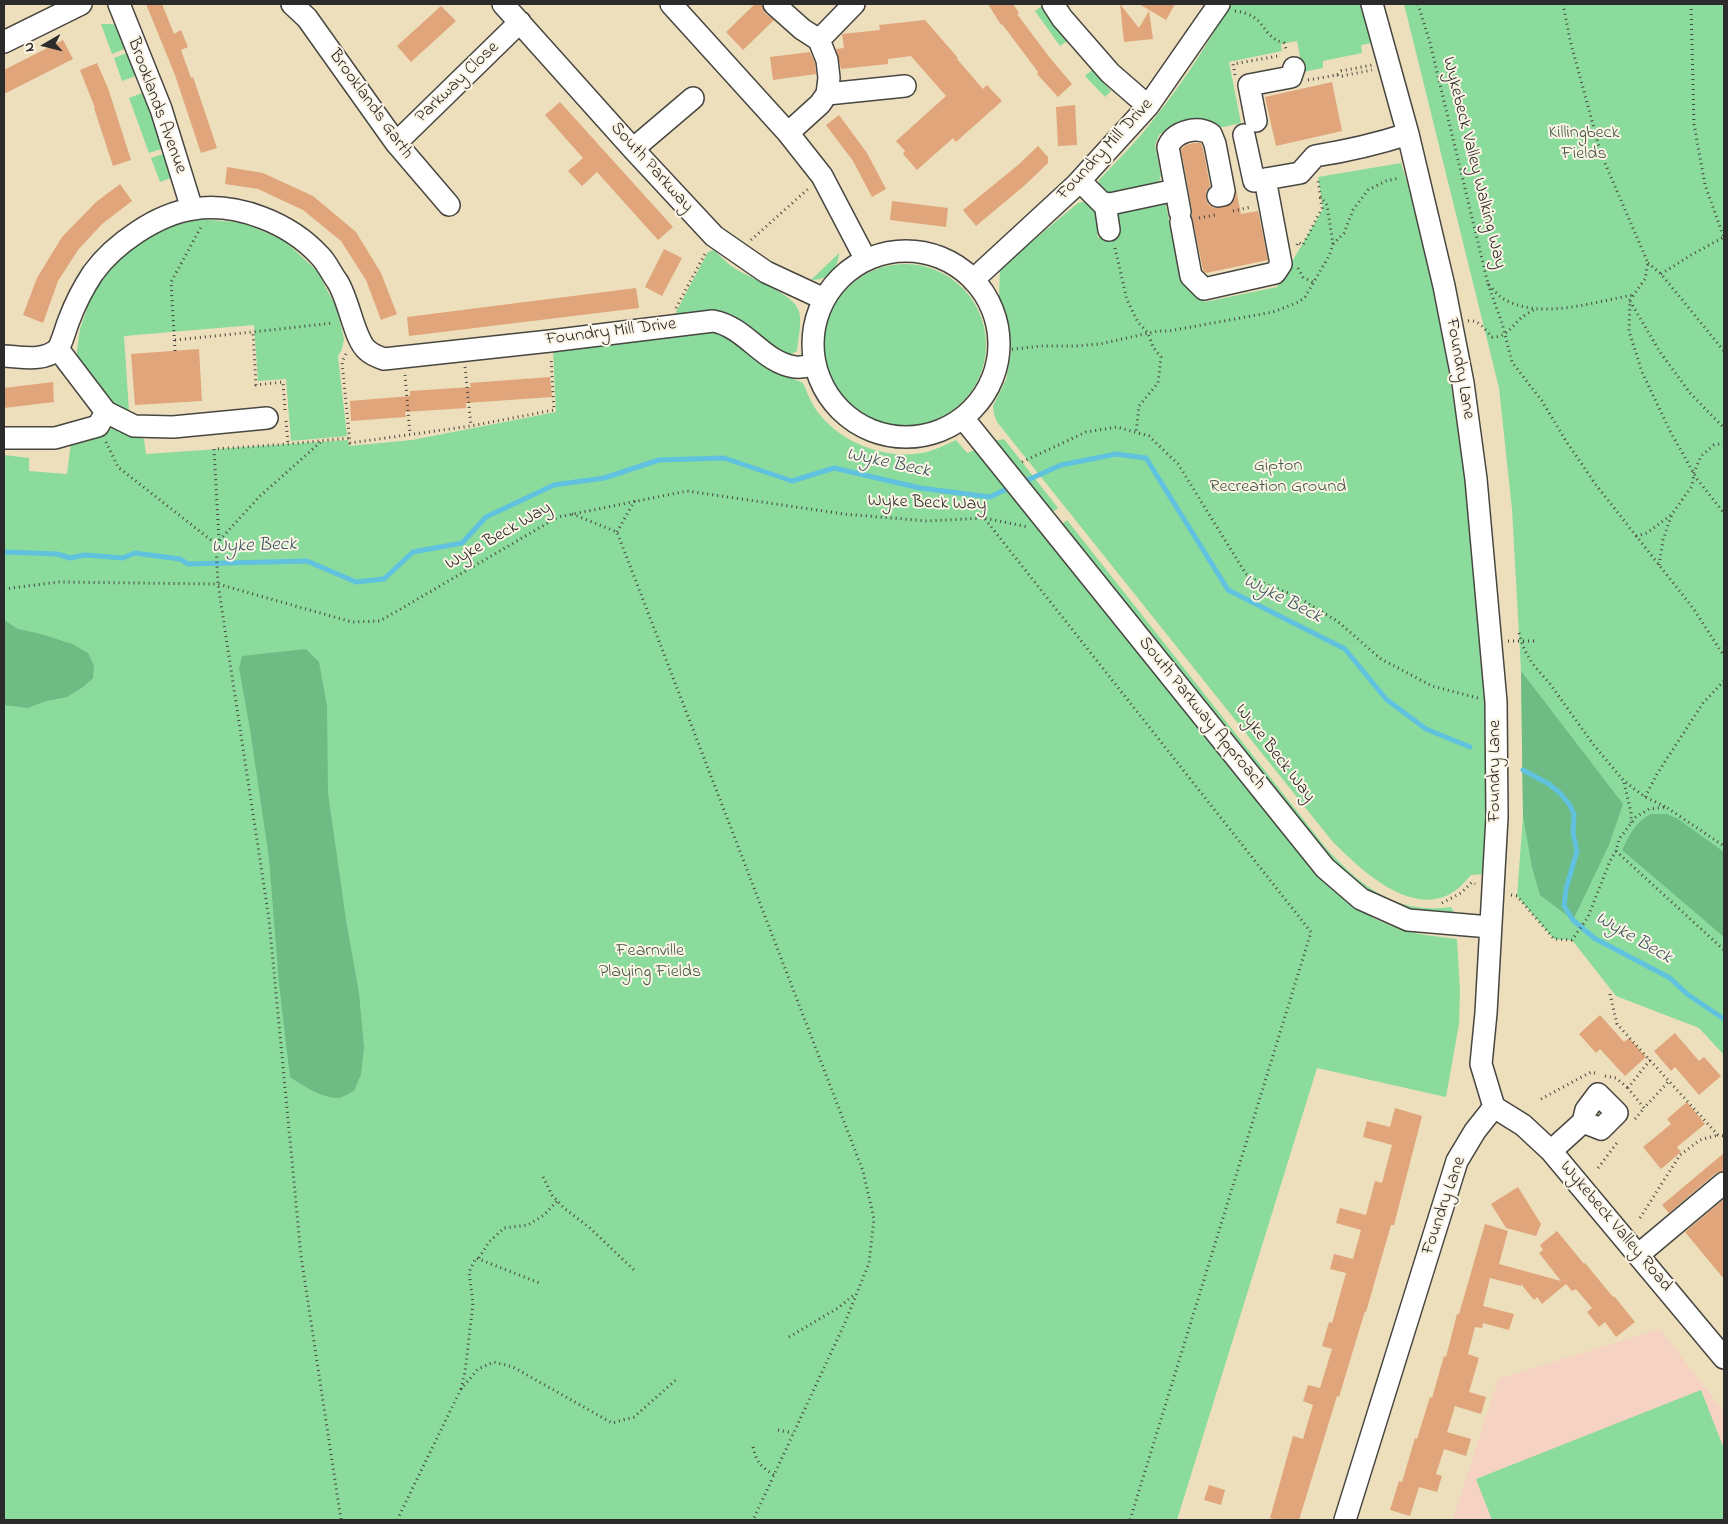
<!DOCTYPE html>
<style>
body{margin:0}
#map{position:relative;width:1728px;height:1524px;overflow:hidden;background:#eddfbc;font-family:"Indie Flower",sans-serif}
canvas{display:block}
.frame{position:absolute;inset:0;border:5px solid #2b2b2b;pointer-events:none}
.north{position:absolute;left:20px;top:20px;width:50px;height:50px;-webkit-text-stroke:4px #fcf5e5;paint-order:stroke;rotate:262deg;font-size:14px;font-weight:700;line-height:20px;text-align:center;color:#2b2b2b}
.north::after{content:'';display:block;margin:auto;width:18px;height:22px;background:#2b2b2b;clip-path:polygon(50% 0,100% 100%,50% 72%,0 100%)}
</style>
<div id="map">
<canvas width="1728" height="1524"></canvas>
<div class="frame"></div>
<div class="north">N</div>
</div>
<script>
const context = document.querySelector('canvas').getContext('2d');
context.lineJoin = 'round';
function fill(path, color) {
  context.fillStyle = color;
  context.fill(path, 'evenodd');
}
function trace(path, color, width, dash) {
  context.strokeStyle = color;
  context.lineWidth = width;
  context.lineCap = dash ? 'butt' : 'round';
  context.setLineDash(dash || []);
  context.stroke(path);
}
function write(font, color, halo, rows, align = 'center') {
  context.font = font + ' "Indie Flower",sans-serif';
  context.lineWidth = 4;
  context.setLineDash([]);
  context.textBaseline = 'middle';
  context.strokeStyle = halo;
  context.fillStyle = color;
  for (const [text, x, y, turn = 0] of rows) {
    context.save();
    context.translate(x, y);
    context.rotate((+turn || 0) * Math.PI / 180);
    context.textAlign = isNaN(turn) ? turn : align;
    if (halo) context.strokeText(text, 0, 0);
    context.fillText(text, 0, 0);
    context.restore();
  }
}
fill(new Path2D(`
 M1660,1329l64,83v108h-271l45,-141z`), '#f5d2c2');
fill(new Path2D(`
 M1230,4h131l10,39 -10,2 1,8 -39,8v7l-20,4 -6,-31 -16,3 1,7 -53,11 12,61 -27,6 -10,-7 -36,7 -9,6 -4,10 6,30 -3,10 -48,11 -11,-8v-8c14,-15 29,-30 42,-45 34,-41 64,-85 89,-131z
 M1404,4h320v1051l-25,-27 -83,-32 -44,-56 -18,-1 -37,-43 6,-80 -2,-145 -9,-162 -13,-121z
 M1042,6l25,35 -7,5 -25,-35z
 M101,24h11l5,2 10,22 -15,6z
 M129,52l9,23 -16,6 -8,-23z
 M1092,70l19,21 -6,6 -20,-21z
 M145,92l19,56 -15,5 -20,-55z
 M166,153l5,25 -11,4 -9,-24z
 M1401,163c19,60 32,122 43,184 25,131 38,266 42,399 1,43 0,86 -1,128l-14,1c-7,8 -14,16 -23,20 -41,20 -90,-28 -116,-54l-335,-419 -3,-8 -1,-8 13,-26 5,-28 -2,-28 -10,-27 1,-29 78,-65 10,-2 8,6 4,23 -3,2 1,6 18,-4 -3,-25 50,-7 3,3 15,78 24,19 72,-15 46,-78 -5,-32z
 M201,219l43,4 41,18 32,30 20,38 7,30 -2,10 -4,7 9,80 -56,5 -5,-62 -28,2 -4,-56 -130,11 5,76 -19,-8 -33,-45v-9l3,-21 14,-41 27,-35 37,-24z
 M714,250c5,5 11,11 17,16 15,11 61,27 67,43 5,9 0,31 -1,42l-7,4 -110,-38 -4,-5 32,-60z
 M839,253c-1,17 -11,27 -28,27z
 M824 345a81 81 0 1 1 162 0a81 81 0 1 1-162 0Z
 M722,330c26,21 50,41 81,53 4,9 8,20 14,28 24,33 71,50 110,41 10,-3 20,-8 29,-12l11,13 10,-4 246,310 99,119 32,28 21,13 26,11 24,5 32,4 3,52 -1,33 -13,73 -129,-29 -140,452h-1173v-1065l25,3v13l38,3 4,-32 34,-13 8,-1 31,11 2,15 202,-14 1,6 63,-6 144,-28 -3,-62z
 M1004,439l54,69 -7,5 -57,-72z
 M1067,520l259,328c35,38 70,67 125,59l4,7h-39l-38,-14 -41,-31 -276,-344z
 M1701,1390l23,59v71h-232l-16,-41z`), '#8adb9c');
fill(new Path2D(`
 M4,620l14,9 23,5 31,10 16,9 6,13 -1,12 -10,9 -16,10 -21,4 -18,7 -24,-3z
 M306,649l13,13 8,44 1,87 18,127 13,73 5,54 -3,27 -7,17c-4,2 -11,6 -15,7 -15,1 -38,-13 -49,-21l-11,-93 -10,-126 -19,-129 -11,-61 3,-12z
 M1521,671l102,133 -14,41 -36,75 -33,-25 -8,-28 -9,-51z
 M1651,814h16l11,5 46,33v85l-102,-87c8,-16 13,-28 29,-36z`), '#6fbb84');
trace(new Path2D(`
 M1021,483l40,-18 55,-11 30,4 82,132 117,59 41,50 40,30 44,18
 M4,552l53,2 13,4 15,-3 38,3 12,-5 45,6 8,5 119,-3 49,21 28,-3 29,-27 49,-9 24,-26 68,-32 50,-7 55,-18 65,-2 68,23 42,-13 86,20 70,9 21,-10
 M1523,770l26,14 11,9 9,11 5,10 -1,19 4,18 -11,38 -2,17 9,14 21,18 76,40 17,16 37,25`), '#60c2de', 5);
fill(new Path2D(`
 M146,4h16l12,30 7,-4 7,17 -7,3 10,28 2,-1 24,71 -16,5 -26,-78z
 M755,4h6l4,9 9,7 -31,30 -17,-18z
 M988,4h25l6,9 -2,1 33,44 22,26 -14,13 -21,-23 1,-2 -36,-48 -1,1z
 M1120,4l19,24 10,-17 4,28 -29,3z
 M1139,4h36l-9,16z
 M441,6l15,15 -45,41 -14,-16z
 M925,20l33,38 -1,1 26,30 4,-4 15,16 -46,41 -3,-4 -36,32 -14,-16 2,-3 -9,-10 50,-45 -35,-40 -23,3v5l-47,5 -5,-20 8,-1 -2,-14 38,-4 -1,-5z
 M63,40l10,19 -69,35v-24z
 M810,52l5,11 1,11 -43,6 -3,-23z
 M97,63l11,25 23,72 -18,6 -19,-58h1l-15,-38z
 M1332,82l10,49 -66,15 -11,-49z
 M560,102l113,125 -15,13 -61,-68 -15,14 -14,-15 15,-13 -38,-43z
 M1075,105l2,40 -19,1 -2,-39z
 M839,115l28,38 19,36 -14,8 -19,-36 -27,-36z
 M1194,143h7l2,5 7,38 -4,6v7l2,5 6,4h6l11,-4 4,-6 1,-9 5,25 17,-3 10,49 -62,13 -3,-3 -11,-54v-6l-11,-61 5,-4z
 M1038,146l10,11v6l-24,23 -48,40 -13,-16 55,-45z
 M227,167l36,6 50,23 43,36 25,41 16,41 -16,6 -15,-40 -25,-39 -38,-31 -45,-21 -33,-5z
 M120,184l12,17 -30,23 -24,26 -20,31 -15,42 -20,-8 14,-37 25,-41 34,-35z
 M892,201l56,7 -2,19 -56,-7z
 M664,249l18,9 -20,38 -17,-9z
 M636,288l3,20 -230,28 -2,-19z
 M199,349l3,52 -67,4 -4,-51z
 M550,377l2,20 -86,6v5l-61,4 1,5 -55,4 -1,-20 60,-5v-5l61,-4 -1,-4z
 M53,382l1,20 -50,6v-20z
 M1600,1015l24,27 5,-4 17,19 -21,19 -25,-27 -4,4 -17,-19z
 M1675,1033l24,28 5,-4 17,19 -22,19 -24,-28 -4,4 -17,-20z
 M1687,1102l18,22 -28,23 4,5 -20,17 -18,-22 28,-23 -4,-5z
 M1395,1108l27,8 -28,109h-3l-25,87 -1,-1 -26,86 -2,-1 -38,124h-20l-9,-2 23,-82 10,3 10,-34 -10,-4 5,-16 12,3 12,-39 -10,-3 7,-24 3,1 14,-50 -16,-4 4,-15 19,5 8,-29 -25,-7 4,-15 26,7 9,-34 7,2 10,-38 -29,-8 4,-16 23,6z
 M1724,1153v18l-8,2 -47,40 -7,-8z
 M1518,1187l23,37 -5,12 -30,-8 -15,-24z
 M1724,1199v80l-39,-47z
 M1485,1224l23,7 -9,33 62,17 -22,-28 4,-3 -3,-5 17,-14 27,33 1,-1 28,34 1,-1 21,26 -19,15 -11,-15 -6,5 -12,-15 5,-4 -16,-19 -4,2 -6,-7 -24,20 -5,-7 -3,3 -13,-16v2l-31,-8 -7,28 31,8 -5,16 -26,-7 -1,5 -7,-1 -7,27 11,4 -10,34 17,5 -5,17 -26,-8 -8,26 24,7 -5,17 -22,-7 -8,25 6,2 -5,16 -18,-5 -9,29 -20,-6 9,-29 3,1 13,-44 2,1 13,-42 2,1 12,-42 2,1 11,-43h2z
 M1209,1485l16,5 -4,15 -17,-5z`), '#e0a57a');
const minor = new Path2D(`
 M119,4l42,105 31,100
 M292,4l15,14 89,125 53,62
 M503,4l130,145 81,87 52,36 58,27
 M671,4l117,129 34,43 44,84
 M774,4l28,25 17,11 8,20 2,18 -2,16 78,-8
 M1053,4l9,14 48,55 38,33
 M1372,4l36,130 36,152 19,97 13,96 20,223 1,115 -11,196 -5,51 13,43
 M819,40l35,-36
 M4,42l77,-38
 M1256,121l-7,-36 42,-8 3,-9
 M788,133l32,-29 7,-10
 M1244,135l10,46 46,-8 15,-17c32,-5 62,-12 93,-22
 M396,143l124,-121
 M633,149l60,-51
 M1080,181l22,22 8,1 61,-13 4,-4
 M1105,203l4,27
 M1180,212l-12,-65c6,-15 28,-22 43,-13l4,10 9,47 -1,4 -5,1
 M1181,222l10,54 13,13 71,-16 6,-9 -16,-85
 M813 344a93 93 0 1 1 186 0a93 93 0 1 1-186 0Z
 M973,280l103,-95 72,-79 71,-102
 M4,356c19,1 39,6 54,-7
 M267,418l-94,9 -39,-1 -28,-14 -48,-63c5,-9 7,-19 11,-29 6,-16 14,-32 24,-47 21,-29 64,-59 100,-64 44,-7 97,14 127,47 7,7 11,17 17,25 12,18 17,58 30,69 5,5 11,7 17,9l166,-18 163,-20c33,6 50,42 82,46 6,1 13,-1 20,-2
 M963,418l362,450 36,31 47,21 82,7
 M4,438h51l43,-12 8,-14
 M1494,1107l29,18 28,26 173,207
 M1551,1151l32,-29 3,-12 12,-16 19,19 -16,16 -18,-7
 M1638,1255l86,-72
 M1345,1520l112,-359 18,-30 19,-24`);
trace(minor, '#484641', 24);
trace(new Path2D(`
 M1418,4l12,39 58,241c4,4 9,10 14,14 37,23 90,4 131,-3
 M1563,4l7,36 31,114 47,109 -3,16 -15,21 -1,31 13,41 28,59 27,48 27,34
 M1691,4l3,120 11,61 19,53
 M1235,11c33,4 24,25 49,32l3,9
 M1235,75l-2,-11 45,-8v2
 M1337,75l5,1 30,-6
 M1308,80l29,-5 4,-4 31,-6
 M1233,211l18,-4
 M1199,218l16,-3
 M751,240l57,-51
 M1333,244l11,-11 9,-23 15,-20 18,-9 13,-3
 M1297,245l1,-3 5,3 19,-37 -2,-12
 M1115,248l12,52 11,22 10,11 5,14 8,10 -3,26 -19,23 -3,27
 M1648,263l13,11 63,77
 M1298,268l5,9 11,6
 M1661,274l30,-19 33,-18
 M1488,284l14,39 10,39 30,39 24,40 30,44 97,123 31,48
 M1630,301l30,51 30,41 34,35
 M676,308l30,-56
 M1468,321c11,-2 17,9 24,16 14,1 20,-11 29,-19 4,-3 9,-6 14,-9
 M175,340l78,-8
 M175,351l-4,-69 30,-55
 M997,351l44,-5h35l24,-2 58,-13h11l104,-19 26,-10 6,-5 24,-41 4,-12 -6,-39 -7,-9 -2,-16
 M346,354l-4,8 8,81 121,-17 83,-16 -3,-52
 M465,367l6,59
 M405,375l5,59
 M285,410l-2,-28 -27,3 -3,-53 80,-9
 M286,421l2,23
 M106,442l12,25 98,77 2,40 51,335 32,337 40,264
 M1022,462l64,-30 31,-5 32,9 29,28 68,110 11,7 39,15 41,25 44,38 51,27 46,12
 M572,514l45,18 246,639 11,48 -5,44 -25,62 -91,195
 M985,519l326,413 -181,588
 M617,532l18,-32
 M1636,536l11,-3 24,-18
 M219,540l-5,-91 74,-5 62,-6
 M216,544l44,-48 63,-56
 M1659,565l4,-25 9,-26 20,-28 2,-13 7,-17 13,-11 10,-2
 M4,589l55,-7 159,2 134,38 28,-1 178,-104 129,-26 157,23 83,7 57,-3 44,9
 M1519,633l5,16 8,14 18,21 43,60 30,36 22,17 21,10
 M1508,641h29
 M1624,783l7,29v11
 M1645,797l12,-23 46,-71 21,-22
 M1616,851l108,99
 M1511,895l6,1 37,43 18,1 16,-23 22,-56 6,-10 3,-12 17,-22 13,-8 17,-2 58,39
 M1442,903l19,-10 11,-11 3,2
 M1610,994l7,30 101,111 6,1
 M1650,1060l-22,28 16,20 25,-27
 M1605,1076l11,2 12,10
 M1541,1099l50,-27 8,2
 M1635,1119l9,-11
 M1598,1168l21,-28
 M543,1177l9,18 12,13 26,20 44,42
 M1640,1218l40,-63 20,-15 18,-5
 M479,1258l10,-16 15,-14 24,-3 16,-10 14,-15
 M789,1337l49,-29 17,-14
 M461,1389l4,-17 8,-69 -4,-31 7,-14 66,26
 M778,1430l15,3
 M753,1447c4,16 7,19 21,28
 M397,1520l64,-131 17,-20 16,-7 19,5 99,56 22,-6 44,-39`), '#484641', 3, [1, 4]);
trace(minor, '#fff', 21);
write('18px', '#2b2b2b', '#fcf5e5', [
 ["Parkway Close",458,83,-44],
 ["Brooklands Garth",370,105,54],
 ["Brooklands Avenue",156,106,70],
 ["Foundry Mill Drive",1106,150,-47],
 ["Wykebeck Valley Walking Way",1473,163,76],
 ["South Parkway",651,168,48],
 ["Foundry Mill Drive",611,333,-7],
 ["Foundry Lane",1459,369,80],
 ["Wyke Beck Way",927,504,2],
 ["Wyke Beck Way",499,537,-30],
 ["South Parkway Approach",1201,714,51],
 ["Wyke Beck Way",1274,754,52],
 ["Foundry Lane",1496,771,-90],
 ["Foundry Lane",1445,1206,-71],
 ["Wykebeck Valley Road",1615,1227,50]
]);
write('18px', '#435747', '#fcf5e5', [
 ["Killingbeck",1584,134],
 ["Fields",1584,155],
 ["Gipton",1278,467],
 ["Recreation Ground",1278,488],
 ["Fearnville",650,952],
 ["Playing Fields",650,973]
]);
write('italic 19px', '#3b5861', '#fcf5e5', [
 ["Wyke Beck",888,464,12],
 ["Wyke Beck",254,547,-2],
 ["Wyke Beck",1282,600,27],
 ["Wyke Beck",1633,939,30]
]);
</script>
